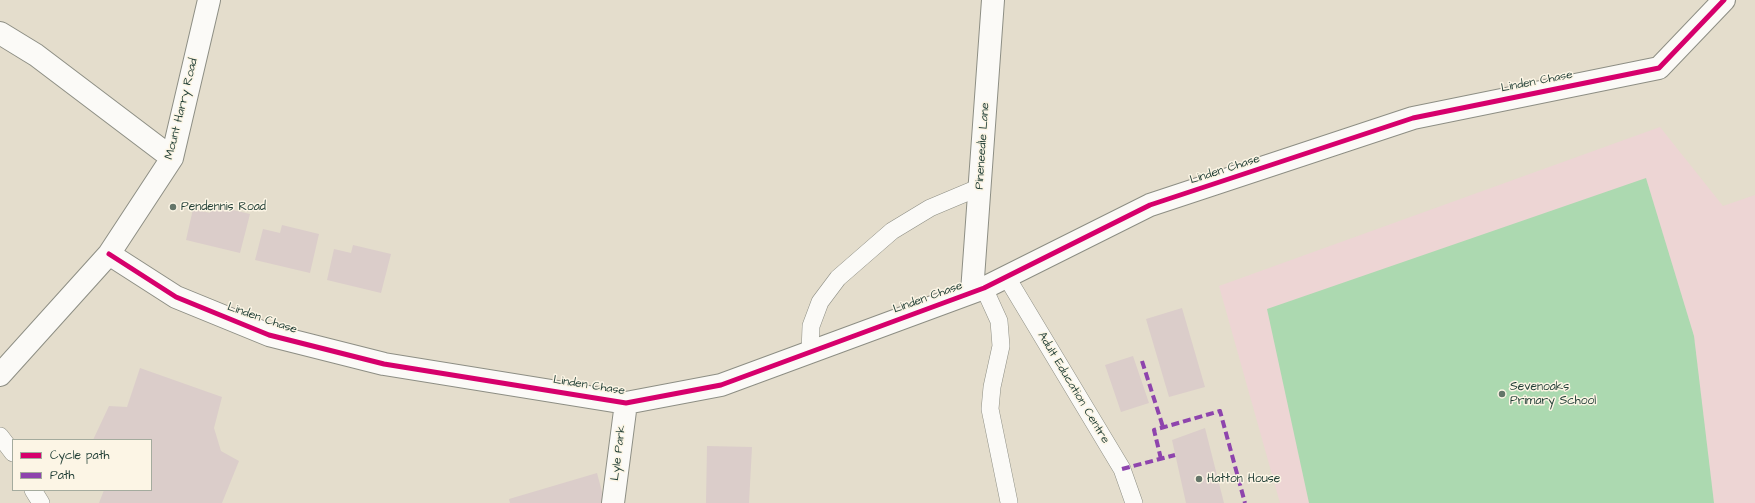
<!DOCTYPE html>
<style>
body{margin:0}
#map{position:relative;width:1755px;height:503px;overflow:hidden;background:#e4ddcc;font-family:"Architects Daughter",sans-serif}
canvas{display:block}
.legend{position:absolute;left:12px;top:439px;width:140px;height:52px;box-sizing:border-box;background:#fcf5e5;border:1px solid #a4ab9e;margin:0;padding:5px 7px;list-style:none;font-size:12px;color:#1f3d34}
.legend li{display:flex;align-items:center;gap:8px;height:20px}
.legend b{width:20px;border:1px solid #a4ab9e}
</style>
<div id="map">
<canvas width="1755" height="503"></canvas>
<ul class="legend">
<li><b style="height:5px;background:#d6006c"></b>Cycle path</li>
<li><b style="height:5px;background:#8e44ad"></b>Path</li>
</ul>
</div>
<script>
const context = document.querySelector('canvas').getContext('2d');
context.lineJoin = 'round';
function fill(path, color) {
  context.fillStyle = color;
  context.fill(path, 'evenodd');
}
function trace(path, color, width, dash) {
  context.strokeStyle = color;
  context.lineWidth = width;
  context.lineCap = dash ? 'butt' : 'round';
  context.setLineDash(dash || []);
  context.stroke(path);
}
function write(font, color, halo, rows, align = 'center') {
  context.font = font + ' "Architects Daughter",sans-serif';
  context.lineWidth = 3;
  context.setLineDash([]);
  context.textBaseline = 'middle';
  context.strokeStyle = halo;
  context.fillStyle = color;
  for (const [text, x, y, turn = 0] of rows) {
    context.save();
    context.translate(x, y);
    context.rotate((+turn || 0) * Math.PI / 180);
    context.textAlign = isNaN(turn) ? turn : align;
    if (halo) context.strokeText(text, 0, 0);
    context.fillText(text, 0, 0);
    context.restore();
  }
}
fill(new Path2D(`
 M1660,127l63,79 32,-11v308h-475l-61,-217z`), '#edd5d4');
fill(new Path2D(`
 M1646,178l48,158 20,167h-405l-42,-194z`), '#acd9b0');
fill(new Path2D(`
 M212,205l38,9 -10,39 -54,-13 7,-31 17,4z
 M282,225l37,9 -9,39 -55,-13 8,-31 17,4z
 M353,245l38,9 -10,39 -54,-13 7,-31 17,4z
 M1182,308l23,79 -36,10 -23,-78z
 M1133,356l16,47 -28,9 -16,-47z
 M140,368l82,29 -8,31 7,23 18,10 -17,42h-123l5,-13h47v-50h-58l16,-34 18,1z
 M1205,428l19,75h-38l-14,-63z
 M707,446l45,1 -3,56h-43z
 M597,473l8,30h-95l-1,-4z`), '#dbcdca');
const lane = new Path2D(`
 M1006,276l116,193 12,34
 M984,288l15,33 2,25 -9,41 -2,22 19,93
 M810,352l1,-26 9,-24 18,-24 54,-47 38,-23 50,-21
 M0,436l13,17
 M33,490l8,13`);
const street = new Path2D(`
 M0,33l36,22 136,103
 M109,254l67,43 93,38 115,29 242,39 95,-18 263,-97 166,-83 263,-87 246,-50 65,-68
 M972,292l21,-292
 M0,375l109,-121 63,-96 37,-158
 M613,503l13,-100`);
trace(lane, '#8d8e84', 18);
trace(street, '#8d8e84', 24);
trace(lane, '#fbfaf7', 17);
trace(street, '#fbfaf7', 22);
trace(new Path2D(`
 M1142,361l21,66
 M1161,459l-7,-29 66,-19 25,92
 M1122,469l53,-14`), '#8e44ad', 4, [8, 4]);
trace(new Path2D(`
 M109,254l67,43 93,38 115,29 242,39 95,-18 263,-97 166,-83 263,-87 246,-50 65,-68`), '#d6006c', 5);
for (const [x, y, r, color] of [
 [173,207,4,"#647569"],
 [1502,394,4,"#647569"],
 [1199,479,4,"#647569"]
]) {
  const dot = new Path2D();
  dot.arc(x, y, r, 0, 2 * Math.PI);
  context.fillStyle = color;
  context.fill(dot);
  trace(dot, '#fcf5e5', 1.5);
}
write('12px', '#1f3d34', '#fcf5e5', [
 ["Linden Chase",1537,82,-11],
 ["Mount Harry Road",182,109,-76],
 ["Pineneedle Lane",983,146,-86],
 ["Linden Chase",1225,170,-18],
 ["Linden Chase",928,298,-20],
 ["Linden Chase",262,319,19],
 ["Linden Chase",589,386,9],
 ["Adult Education Centre",1073,388,59],
 ["Lyle Park",619,453,-83]
]);
write('12px', '#1f3d34', '#fcf5e5', [
 ["Pendennis Road",181,207],
 ["Sevenoaks",1510,387],
 ["Primary School",1510,401],
 ["Hatton House",1207,479]
], 'left');
</script>
